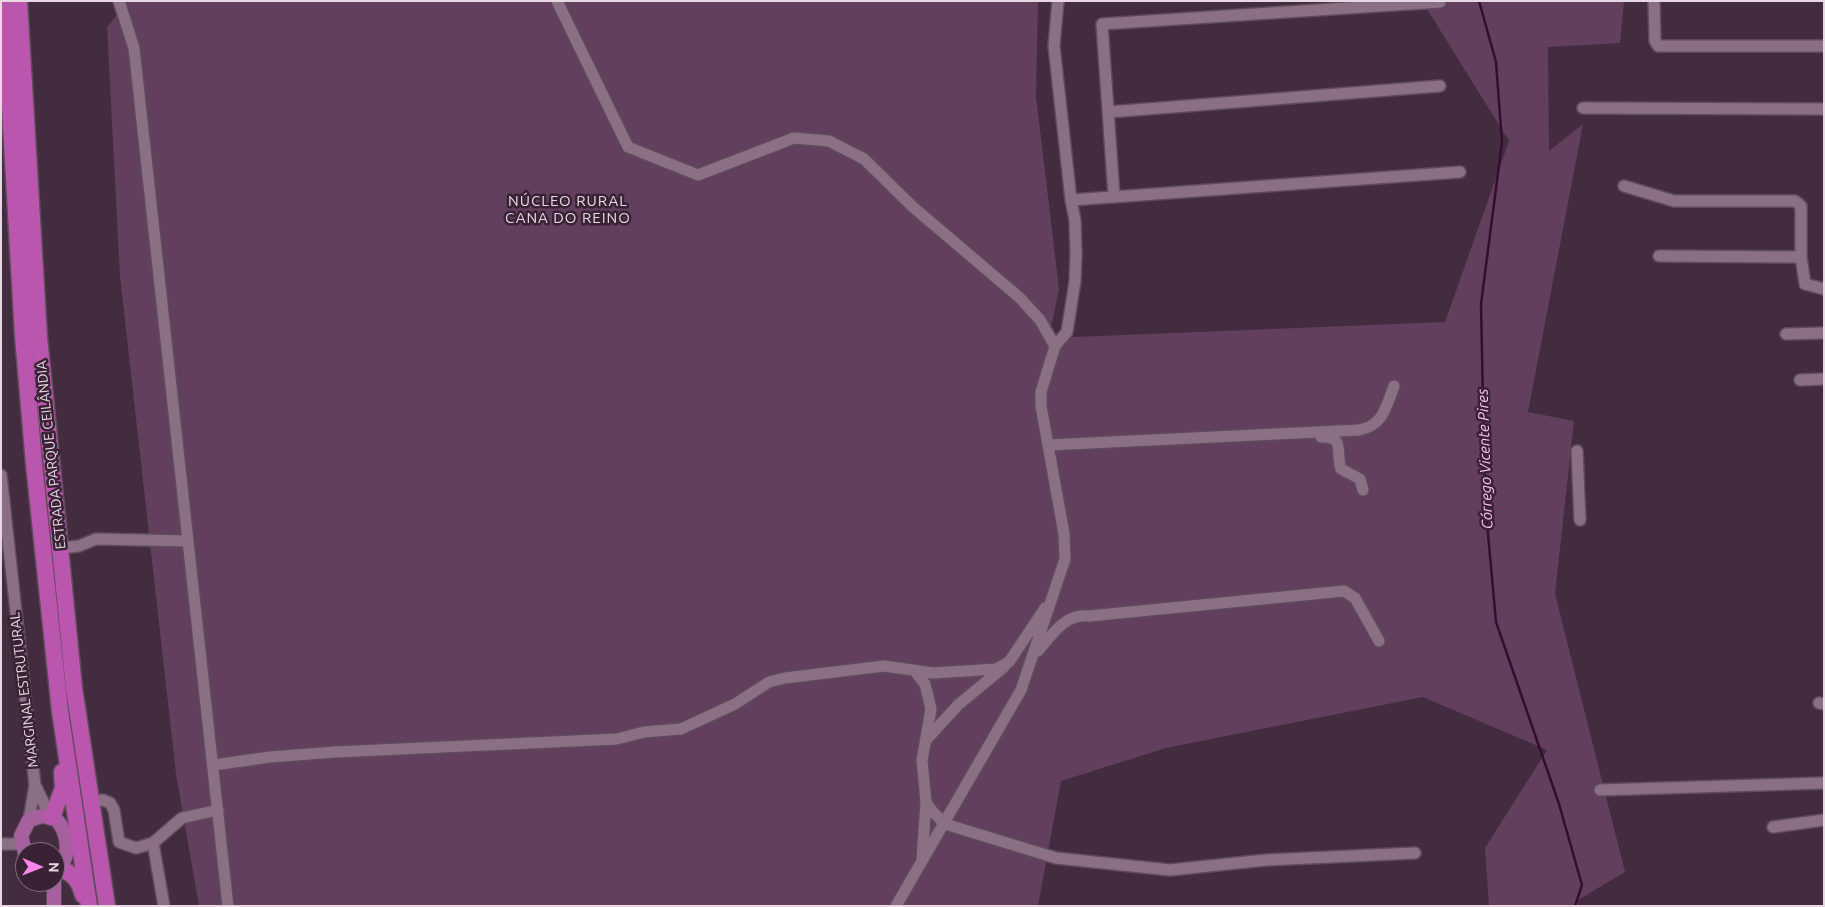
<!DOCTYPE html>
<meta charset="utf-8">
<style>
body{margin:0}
#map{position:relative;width:1825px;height:907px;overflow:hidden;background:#432c3f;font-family:Ubuntu,sans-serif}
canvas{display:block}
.frame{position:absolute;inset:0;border:2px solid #e7d8e4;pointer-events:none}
.north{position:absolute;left:15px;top:842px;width:50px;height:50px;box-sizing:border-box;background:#392235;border:1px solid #7f6b7b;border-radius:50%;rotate:91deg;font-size:14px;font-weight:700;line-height:20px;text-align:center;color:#e7d8e4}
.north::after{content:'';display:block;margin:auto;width:18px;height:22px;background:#f987e9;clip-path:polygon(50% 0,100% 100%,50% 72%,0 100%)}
</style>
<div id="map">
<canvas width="1825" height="907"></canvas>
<div class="frame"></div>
<div class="north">N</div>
</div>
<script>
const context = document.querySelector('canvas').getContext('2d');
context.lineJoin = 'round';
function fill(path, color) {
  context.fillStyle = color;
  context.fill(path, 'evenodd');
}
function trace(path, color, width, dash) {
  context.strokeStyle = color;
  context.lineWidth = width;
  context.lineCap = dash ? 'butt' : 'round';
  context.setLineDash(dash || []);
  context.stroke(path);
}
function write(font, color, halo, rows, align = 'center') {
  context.font = font + ' Ubuntu,sans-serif';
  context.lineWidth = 5;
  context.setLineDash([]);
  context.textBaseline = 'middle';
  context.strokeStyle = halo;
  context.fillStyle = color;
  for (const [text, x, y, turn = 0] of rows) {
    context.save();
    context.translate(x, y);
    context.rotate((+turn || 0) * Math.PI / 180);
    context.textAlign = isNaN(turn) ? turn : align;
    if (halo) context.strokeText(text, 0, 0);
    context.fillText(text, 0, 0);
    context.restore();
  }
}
fill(new Path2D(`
 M126,1h912l-2,95 23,193 -10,49 396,-16 64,-181 -87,-140h202l-4,42 -72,4 1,104 34,-27 -55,288 46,9 -19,173 70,278 -47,28v6h-89l-4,-58 62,-98 -124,-53 -257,51 -105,33 -23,125h-839l-23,-132 -56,-498 -13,-249 19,-23z`), '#623f5c');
trace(new Path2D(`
 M1479,1l17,61 6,80 -21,162 4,197 11,121 63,182 23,81 -7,21`), '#370c32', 2.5);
const minor = new Path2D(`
 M119,1l15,47 94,858
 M557,1l71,146 70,28 96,-37 35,3 35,18 49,48 107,91 20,22 15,26
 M1654,1l1,40 3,5h166
 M1583,108l241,1
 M1109,112l331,-26
 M1624,186l50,15h121l6,5v51l4,27 19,5
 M1114,196l-12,-172 338,-22
 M1071,200l389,-28
 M1659,256l142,1
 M1786,334l38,-1
 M1800,380l24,-1
 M1321,437c25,-1 14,15 20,32l19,10 3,11
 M1048,445l311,-15c24,-4 27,-23 35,-44
 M1577,451l3,69
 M1,475l34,310 -6,35
 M61,548l18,-2 17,-7 92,2
 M1038,651c15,-17 26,-37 51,-35l255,-25 11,7 24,43
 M914,670l11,14 6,25 -9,51 4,42 6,9 13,13 111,34 114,12 96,-10 149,-7
 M1819,703l5,1
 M927,739l31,-34 46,-38
 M214,765l56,-8 65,-5 282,-13 27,-7 37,-3 54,-25 34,-22 16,-4 99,-12 49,7 63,-4 13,-7 36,-54
 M35,785l15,31
 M1600,790l224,-7
 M91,801l12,-1 7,3 4,7 5,32 17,6 17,-5 29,-25 36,-8
 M1773,827l51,-7
 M153,843l11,63
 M1,844h21
 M922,860l4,-58
 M896,906l125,-216 44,-131 -1,-25 -23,-128v-14l14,-46 12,-14 8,-51 1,-27 -1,-34 -4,-20 -17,-154 4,-45`);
const major = new Path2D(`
 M25,853l-4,-17 8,-16 13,-4 14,3c12,13 17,40 -1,50
 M54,882v24`);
const highway = new Path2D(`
 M4,1l19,335 11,128 26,247 29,195
 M19,1l20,336 35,351 33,218
 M52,817l11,-29 -1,-16
 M57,868c16,4 22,12 26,27`);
trace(minor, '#5e4b5b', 14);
trace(major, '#5e4b5b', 16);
trace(highway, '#5e4b5b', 19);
trace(minor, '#8a6f85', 11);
trace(major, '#a7609e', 14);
trace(highway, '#bb56ae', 16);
write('14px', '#e7d8e4', '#392235', [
 ["ESTRADA PARQUE CEILÂNDIA",51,455,-96],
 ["MARGINAL ESTRUTURAL",24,690,-97]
]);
context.letterSpacing = '1px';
write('15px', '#e7d8e4', '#392235', [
 ["NÚCLEO RURAL",568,201],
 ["CANA DO REINO",568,218]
]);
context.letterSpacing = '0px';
write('italic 15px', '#fec3f4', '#392235', [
 ["Córrego Vicente Pires",1485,459,-92]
]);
</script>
